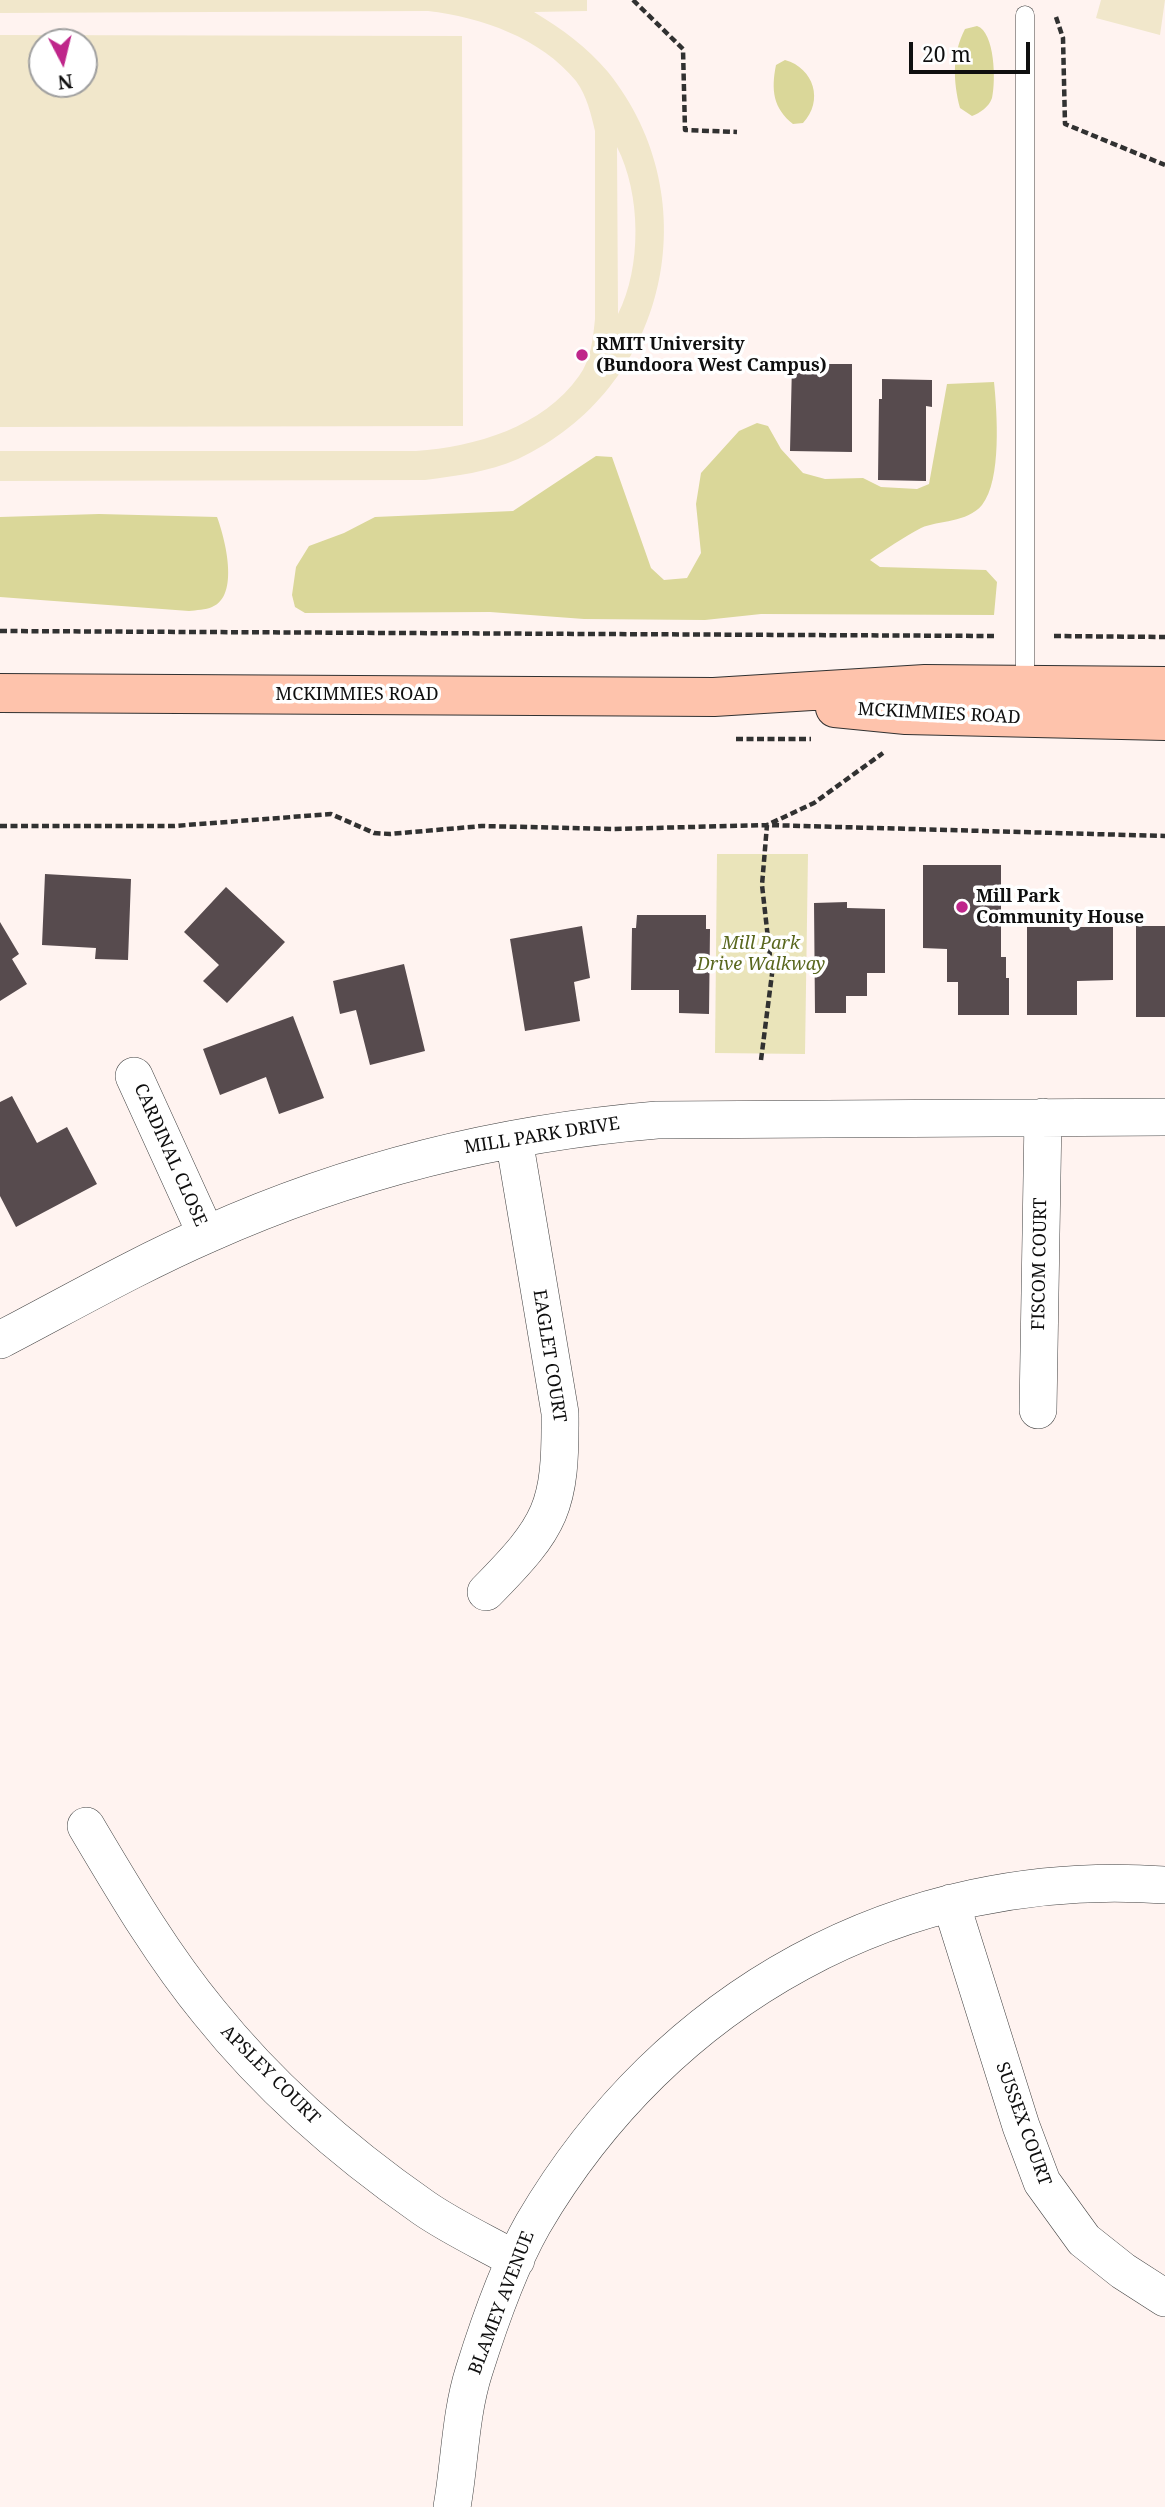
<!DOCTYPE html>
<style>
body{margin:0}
#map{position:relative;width:1165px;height:2507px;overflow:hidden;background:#fff3f0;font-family:"Noto Serif",serif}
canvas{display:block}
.north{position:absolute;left:28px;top:28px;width:70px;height:70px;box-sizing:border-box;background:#fff;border:2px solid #9f9f9f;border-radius:50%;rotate:173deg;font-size:19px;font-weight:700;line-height:28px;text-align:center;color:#0f0f0f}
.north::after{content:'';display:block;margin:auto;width:24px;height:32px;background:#bf268a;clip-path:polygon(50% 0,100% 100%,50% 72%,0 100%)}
.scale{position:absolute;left:909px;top:42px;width:121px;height:32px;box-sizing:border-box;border:4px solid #0f0f0f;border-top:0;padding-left:9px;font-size:21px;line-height:24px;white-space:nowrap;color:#0f0f0f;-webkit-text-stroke:5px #fff;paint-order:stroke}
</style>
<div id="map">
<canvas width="1165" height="2507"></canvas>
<div class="north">N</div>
<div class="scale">20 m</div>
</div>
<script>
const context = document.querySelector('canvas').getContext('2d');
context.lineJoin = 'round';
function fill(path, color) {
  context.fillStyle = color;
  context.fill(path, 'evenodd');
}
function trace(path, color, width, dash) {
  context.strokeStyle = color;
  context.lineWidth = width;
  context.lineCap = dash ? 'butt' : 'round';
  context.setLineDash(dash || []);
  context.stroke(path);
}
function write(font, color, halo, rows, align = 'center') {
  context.font = font + ' "Noto Serif",serif';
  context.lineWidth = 7;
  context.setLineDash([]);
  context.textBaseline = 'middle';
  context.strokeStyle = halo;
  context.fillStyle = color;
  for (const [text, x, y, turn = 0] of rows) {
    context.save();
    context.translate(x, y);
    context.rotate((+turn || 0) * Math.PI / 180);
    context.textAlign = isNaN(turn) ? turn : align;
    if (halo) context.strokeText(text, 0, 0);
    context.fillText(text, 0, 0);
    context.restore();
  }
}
fill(new Path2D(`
 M717,854h91l-3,200 -90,-1z`), '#eae4ba');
fill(new Path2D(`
 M977,26c18,6 19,55 15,72 -3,9 -12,15 -20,18l-12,-8c-7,-27 -8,-54 5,-79z
 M785,60c29,8 39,41 18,63l-10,1c-20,-16 -22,-34 -17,-59z
 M994,382c3,30 8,98 -12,123 -15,18 -43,15 -61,23 -17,9 -35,21 -51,32l10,7 106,3 11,12 -3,33 -233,-1 -56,6 -121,-1 -94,-7 -185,1 -10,-6 -3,-12 4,-28 13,-21 35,-13 31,-16 138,-6 83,-55 16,1 39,111 13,12 23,-2 14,-25 -5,-49 5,-31 38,-42 18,-8 11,3 13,23 22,24 22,6 38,-1 18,9 36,2 12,-5 18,-100z
 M99,514l118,3c8,21 23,79 -5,90 -6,3 -16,3 -23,4l-189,-14v-80z`), '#dad799');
fill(new Path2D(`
 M0,0h587v11l-53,1c28,17 53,35 74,60 103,128 59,318 -90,387 -30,13 -62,17 -93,21l-425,1v-30h416c59,-4 127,-24 163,-75 12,-16 14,-38 16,-57v-188c-4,-17 -8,-35 -19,-50 -35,-43 -95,-64 -148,-70l-428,2zM617,147c24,47 25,120 1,167z
 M1101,0h64l-5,35 -64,-17z
 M0,35l462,1 1,390 -463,1zM42,42h42v42h-42z`), '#f1e7cb');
fill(new Path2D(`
 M792,364h60v88l-62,-1z
 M882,379l50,1v27l-6,-1v75l-48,-1 1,-81h3z
 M923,865h78v92h5v21h3v37h-51v-33h-11v-33l-24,-1z
 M45,874l86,5 -3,81 -33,-1 1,-11 -54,-3z
 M226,887l59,55 -58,61 -24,-22 16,-16 -35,-33z
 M847,902v6l38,1v64h-18v23h-21v17h-31l-1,-110z
 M637,915h69v14h4l-1,85 -30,-1v-23h-48l1,-62h4z
 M0,922l19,32 -7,5 15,25 -27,17z
 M582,926l8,52 -16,4 6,39 -55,10 -15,-92z
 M1136,926h29v91h-29z
 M1027,927h86v53l-36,1v34h-50z
 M404,964l21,87 -55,14 -14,-55 -16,4 -7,-33z
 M293,1016l31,82 -45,16 -13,-37 -46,18 -17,-46z
 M12,1096l25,47 30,-16 30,57 -81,43 -16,-31v-94z`), '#574b4e');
const lane = new Path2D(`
 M1025,685v-670`);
const street = new Path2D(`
 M134,1076l72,158
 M0,1340c69,-36 137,-75 208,-106 143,-64 293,-101 449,-114l508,-3
 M1038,1410l5,-293
 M486,1592c66,-67 75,-84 74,-179l-46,-274
 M86,1826c38,64 76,129 123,186 60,75 136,141 215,196 29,20 62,35 92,52
 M951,1903l70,223 21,56 42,58 39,31 42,27
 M452,2507c8,-45 8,-92 22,-136 15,-48 34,-103 59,-147 133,-227 368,-358 632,-339`);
const secondary = new Path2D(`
 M0,693l714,4 211,-13 240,2
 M835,708l71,7 259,6`);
trace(lane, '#424242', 19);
trace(street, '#424242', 38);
trace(secondary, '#313131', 40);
trace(new Path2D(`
 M633,0l50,49 2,81 52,2
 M1056,17l7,21 2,86 100,41
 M0,631l997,5
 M1054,636l111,1
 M736,739h75
 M0,826h174l157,-12 43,19 16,1 92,-8 132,3 153,-4 398,11
 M761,1060l11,-86 -10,-89 5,-60 47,-22 69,-50`), '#313131', 4.5, [7, 3.5]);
trace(lane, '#fff', 18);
trace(street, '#fff', 37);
trace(secondary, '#fec3ac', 38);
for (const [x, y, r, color] of [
 [582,355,7,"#bf268a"],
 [962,907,7,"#bf268a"]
]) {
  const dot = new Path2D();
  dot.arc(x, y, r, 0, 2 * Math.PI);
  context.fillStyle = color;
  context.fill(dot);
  trace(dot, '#fff', 2.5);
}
write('bold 18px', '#0f0f0f', '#fff', [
 ["RMIT University",596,345],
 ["(Bundoora West Campus)",596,366],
 ["Mill Park",976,897],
 ["Community House",976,918]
], 'left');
write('18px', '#0f0f0f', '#fff', [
 ["MCKIMMIES ROAD",357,695],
 ["MCKIMMIES ROAD",939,714,3],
 ["MILL PARK DRIVE",542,1136,-9],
 ["CARDINAL CLOSE",170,1155,66],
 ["FISCOM COURT",1040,1264,-89],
 ["EAGLET COURT",549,1356,81],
 ["APSLEY COURT",270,2075,45],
 ["SUSSEX COURT",1023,2124,70],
 ["BLAMEY AVENUE",502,2303,-69]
]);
write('italic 18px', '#59671e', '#fff', [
 ["Mill Park",761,944],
 ["Drive Walkway",761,965]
]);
</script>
